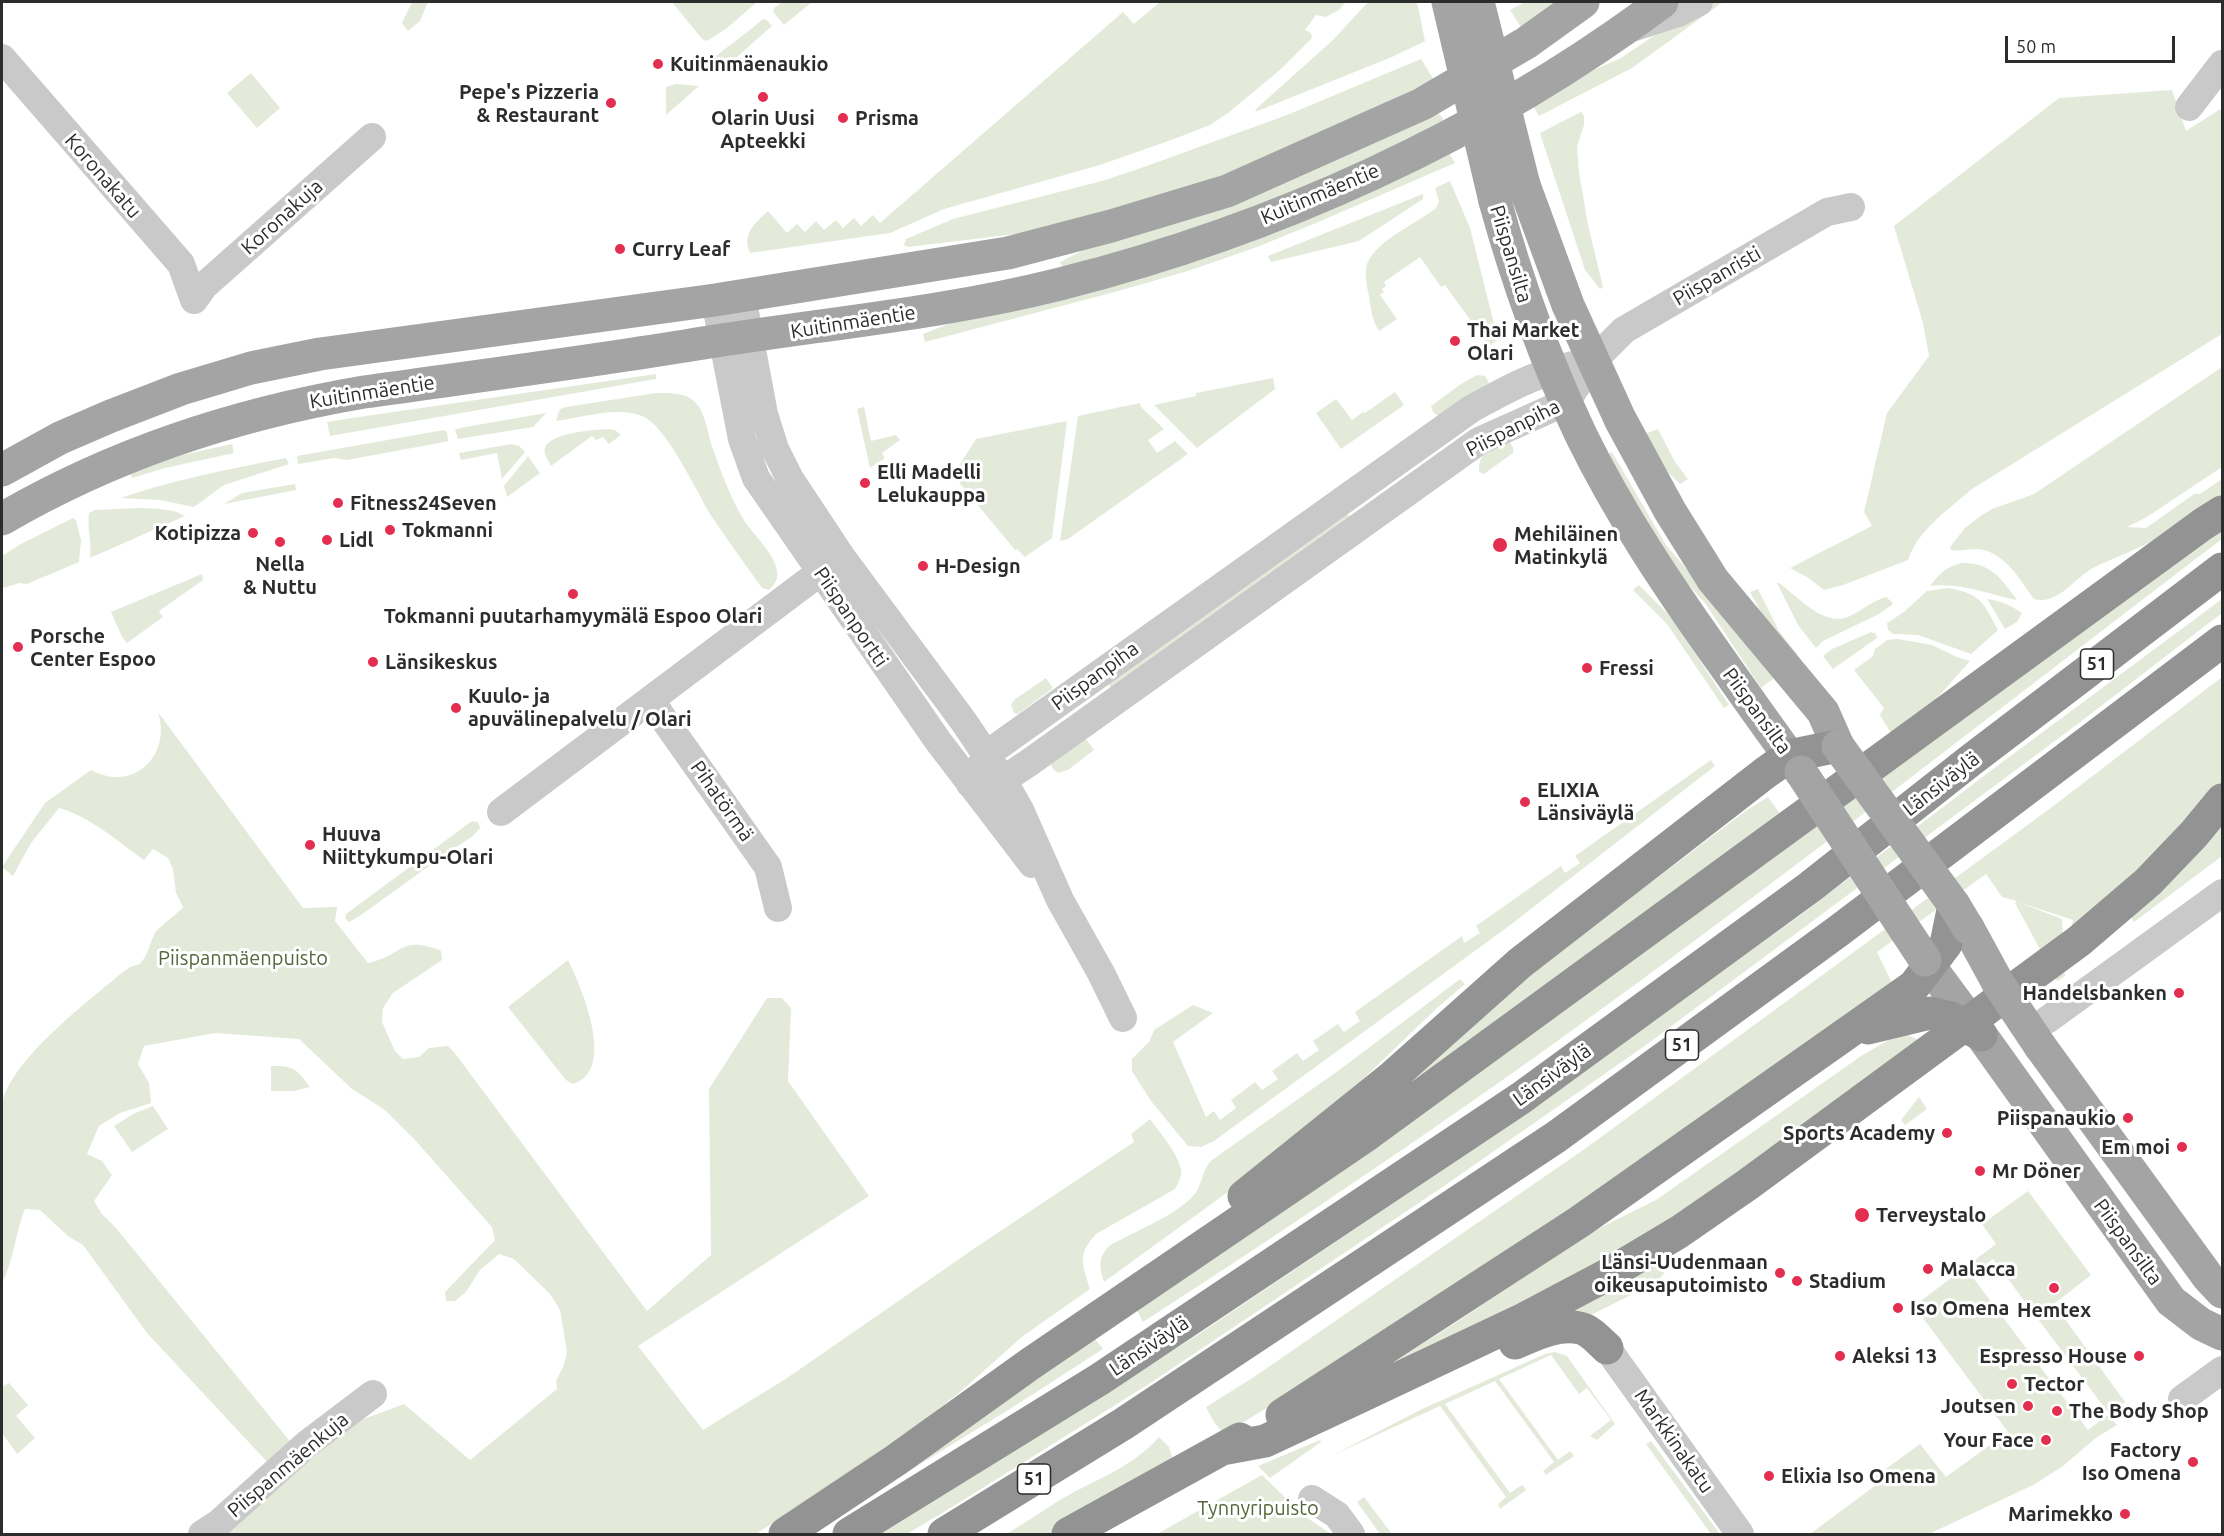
<!DOCTYPE html>
<meta charset="utf-8">
<style>
body{margin:0}
#map{position:relative;width:2224px;height:1536px;overflow:hidden;background:#fff;font-family:Ubuntu,sans-serif}
canvas{display:block}
.frame{position:absolute;inset:0;border:3px solid #2c2c2c;pointer-events:none}
.scale{position:absolute;left:2005px;top:36px;width:170px;height:27px;box-sizing:border-box;border:3px solid #2c2c2c;border-top:0;padding-left:8px;font-size:18px;line-height:21px;white-space:nowrap;color:#2c2c2c;-webkit-text-stroke:4px #fff;paint-order:stroke}
</style>
<div id="map">
<canvas width="2224" height="1536"></canvas>
<div class="frame"></div>
<div class="scale">50 m</div>
</div>
<script>
const context = document.querySelector('canvas').getContext('2d');
context.lineJoin = 'round';
function fill(path, color) {
  context.fillStyle = color;
  context.fill(path, 'evenodd');
}
function trace(path, color, width, dash) {
  context.strokeStyle = color;
  context.lineWidth = width;
  context.lineCap = dash ? 'butt' : 'round';
  context.setLineDash(dash || []);
  context.stroke(path);
}
function write(font, color, halo, rows, align = 'center') {
  context.font = font + ' Ubuntu,sans-serif';
  context.lineWidth = 6;
  context.setLineDash([]);
  context.textBaseline = 'middle';
  context.strokeStyle = halo;
  context.fillStyle = color;
  for (const [text, x, y, turn = 0] of rows) {
    context.save();
    context.translate(x, y);
    context.rotate((+turn || 0) * Math.PI / 180);
    context.textAlign = isNaN(turn) ? turn : align;
    if (halo) context.strokeText(text, 0, 0);
    context.fillText(text, 0, 0);
    context.restore();
  }
}
fill(new Path2D(`
 M412,2h16l-8,19 -12,10 -6,-8z
 M672,2h85l-30,26 -20,13 -5,-2z
 M782,2h30l-28,23 -11,-13 1,-4z
 M1160,2h186l-7,8 -13,7 -10,-2 -11,15 6,3 1,5 -31,31 -53,44 -18,12 -36,14 -74,26 -156,44 -54,24 -140,20c-8,-19 4,-29 18,-42l19,22 10,-9 8,8 11,-11 8,9 12,-10 7,8 11,-10 7,8 12,-11 7,8 243,-211 11,12z
 M1368,2h49l8,39 -33,16 -137,55 2,-4 76,-68z
 M1525,2h40l-43,27 -12,-19z
 M1711,2h12l-91,66 -93,48 -8,-14 38,-21 52,-23 46,-31z
 M763,19l4,1 5,6 -52,46 -4,-16c15,-12 32,-24 47,-37z
 M1421,59l13,21 -176,82 -52,19 -174,51 -124,15 -4,-2 2,-6 47,-20 149,-38 42,-14 143,-52z
 M251,73l29,35 -23,20 -30,-35z
 M676,84l23,2 -33,29v-28z
 M2172,90l14,41 36,-23v226l-250,155c-23,20 -54,41 -64,71l-65,25 -19,5 -17,-13 -17,-9 82,-42 -8,-14 23,-99 42,-57 -6,-33 -29,-97 165,-128z
 M1437,111l6,8v3c-90,45 -182,84 -277,116 -33,11 -68,20 -101,29l-4,-2 -1,-3 28,-14z
 M1581,112l3,4v9l-7,21 2,26 9,53 15,62 -3,2 -15,-19 -45,-137z
 M1447,150l8,13 -139,60 -59,24 -66,23 -69,20 -197,52 -2,-8 43,-17z
 M1450,181l20,47 27,108 -1,5 -7,5 -44,-61 -4,2 -21,-30 -36,25 2,4 -4,3 2,3 -4,3 17,24 -18,12c-7,-11 -8,-21 -10,-35 -2,-9 -4,-18 -3,-28 5,-26 51,-44 70,-60l3,-7 -4,-13z
 M1423,194v5l-64,42 -88,21 -3,-6z
 M2222,367v100l-75,50 -20,10 19,1 48,-34h6l22,-15v18c-22,14 -43,30 -66,42 -20,11 -40,18 -59,27 -21,9 -38,40 -63,33 -14,-19 -26,-42 -50,-49 -11,-3 -23,2 -33,0l-1,-3 15,-19 17,-13 10,-6 42,-15z
 M656,374v5l-326,57 -3,-14 25,-4z
 M1477,375l8,1 4,7 -51,33 -5,-4 -2,-6 30,-22z
 M1273,378l2,11 -78,59 -43,-43 42,-9v-3z
 M1395,392l9,13 -63,44 -25,-36 20,-14 16,21 11,-8 2,1z
 M656,393c12,0 30,-1 39,9 12,13 12,31 18,47 8,23 17,47 29,68 11,20 53,52 27,73l-7,-2c-17,-24 -34,-47 -50,-71 -15,-24 -45,-91 -70,-101 -25,-10 -59,1 -86,5l4,-12 6,-2z
 M1140,403l1,4 23,22 -16,11 9,13 18,-12 13,13 -120,85 -8,2 18,-125z
 M864,407l7,34 25,-6 4,5 -18,13 3,5 -15,10 -13,-59z
 M546,413l-13,14 -75,12 -3,-9 5,-2z
 M1067,421l-15,117 -27,19 -8,-8 -2,1 -62,-75 23,-36z
 M607,429l8,1 6,5 -12,9 -6,-7 -7,3 -4,-4 -41,30c-3,-6 -8,-12 -6,-18 4,-15 48,-18 62,-19z
 M1658,429l17,33 13,17 -8,5 -19,-19 -17,-31z
 M444,430l3,2 1,9 -9,2 -92,17 -13,-2 -36,6 -1,-8z
 M1509,442l4,5v6l-29,21 -5,-2c-1,-22 13,-22 30,-30z
 M232,444l2,9 -69,15 -33,10 -3,-8 26,-9z
 M512,444l7,2 6,6 -23,27 -5,-26 -36,7 -2,-7z
 M1612,452l54,93 111,131 -16,12 -56,-85 -32,-35 -70,-112z
 M528,456l12,17 -33,24 -3,-11z
 M286,458l3,6 -65,21 -30,22 -34,-7 -39,-2c54,-19 109,-29 165,-40z
 M295,484l1,6 -72,14 18,-11z
 M140,508c14,1 33,0 45,8l-95,42c2,-16 -3,-30 -1,-45l6,-3z
 M1346,512l7,9 -240,171 -6,-10z
 M73,518l3,2 5,20 -2,22 -52,22 -8,-1 -15,5 -2,-2v-30l19,-12z
 M2222,526v13c-238,181 -473,367 -718,540 -118,83 -239,164 -361,243l-8,-16z
 M1961,563c29,-1 40,15 56,37 -30,-6 -57,-18 -87,-14 9,-12 16,-19 31,-23z
 M202,574l1,6 -44,31 4,6 -36,26 -5,-6 -11,-25z
 M1777,583h2c18,13 45,44 69,34 13,-6 24,-16 38,-20l6,5 1,2 -14,10 -56,27 -7,7 -18,-23z
 M1639,585l34,34 56,86 -5,3 -57,-84 -34,-34z
 M1948,588c32,5 36,15 50,42l-27,24 -53,-19 -25,-1 -5,-4 -1,-7 17,-11 23,-21z
 M1758,589l21,42 19,24 -5,3 -24,-31 -19,-35z
 M1987,599c12,1 25,7 35,14l-5,9 -12,7z
 M2222,599v14l-143,110 -433,322 -202,141 -292,196 -195,122 -50,30h-27l316,-198 254,-171 348,-248 195,-148z
 M1871,632l5,2 1,4 -44,31 -10,-13 9,-7z
 M1898,639l34,6 25,12 13,4 -32,36 -46,38 -12,-20 4,-7 -30,-38 19,-14 2,-7 12,-9z
 M2222,677v109l-39,46 -112,97 2,-9 -55,-18 44,17 3,57 -8,5 -42,-78 2,-2 -15,-4 -16,-23 -109,78 16,33 -250,180 -363,235 -56,34 -10,-12 -8,-15 48,-30 332,-229 462,-338z
 M1046,678l7,10 -35,26 -4,-1 -3,-8 3,-5z
 M158,712l145,196 34,-1 -2,14 33,42c33,-6 32,-29 73,-12l1,9 -49,33 -10,15 -1,14 13,29 8,8 16,-2 10,-9 19,-2 6,6 193,259 64,-56 -2,-166 58,-91h15l9,10 -3,73 81,115 -231,150 65,84 84,-52 188,-130 159,-106 -3,-8 19,-15c10,14 28,34 31,51 1,6 -3,14 -6,19l-79,45c-19,21 -14,29 -6,55l-67,47 -63,56 -33,26 -77,54 -94,62h-535l36,-28 96,-83 51,-19 66,56 87,-71 -1,-8 8,-16 3,-13 -7,-42 -10,-16 -36,-35 -15,-5 -19,16 -14,22 -11,9h-9l-1,-9 50,-52 -3,-13 -77,-87 -30,-30 -33,-21 -53,-50 -84,-6 -71,13 -6,18 11,19 2,20 -31,10 -21,13 -12,28 15,7 10,14 -18,26 7,12 15,15 177,217 -23,20 -123,-132 -64,-88 -14,-8 -29,-27 -15,-1c-10,24 -11,51 -23,74v-180c11,-45 82,-98 117,-128l11,-8 10,-3c9,-11 9,-19 15,-31 3,-5 22,-19 28,-26l-7,-14 -3,-24 -5,-11 -15,-9 -9,11c-27,-19 -53,-43 -85,-52l-28,35 -18,33 -11,-9 43,-64 46,-33c42,23 81,-14 67,-58z
 M1086,739l8,11 -26,20 -10,3 -5,-4 -4,-8z
 M1711,760l4,6 -206,160 -295,215 -13,6 -13,-1 -37,-45 -19,-30v-12l17,-17 5,-12 39,-25 20,8 -40,29 33,75 8,-6 6,9 16,-12 -5,-8 24,-18 7,8 16,-11 -6,-8 25,-18 6,8 16,-11 -6,-9 25,-17 6,8 16,-11 -5,-9 107,-76 2,7 16,-10 -4,-7 85,-60 4,7 15,-10 -5,-7z
 M1768,797l13,18 -422,309 164,-145 224,-169z
 M2222,819v37l-88,66 -4,-6z
 M472,821l6,1 2,6 -7,8 -30,20 -82,59 -12,7 -4,-4 1,-4z
 M568,960c14,28 49,111 5,124l-7,-4 -58,-73z
 M1460,979l5,5 -28,24 -74,71 -131,110 -128,93c-5,-16 -6,-24 5,-36 24,-14 66,-30 84,-50 10,-10 8,-26 19,-36l130,-92z
 M1908,1035l12,6 -294,211 -231,113 -2,-3 53,-33 146,-97 64,-32 208,-146 25,-14z
 M271,1066c23,0 25,2 39,21l-16,4h-23z
 M1919,1097l8,12 -22,16 -4,-5z
 M153,1106l15,23 -36,23 -18,-26 19,-12z
 M2028,1191l63,84 -37,29 71,98 -16,13 8,10 -20,12 -34,29 -28,18 -106,50h-119l66,-49 -4,-6 48,-35 26,33 62,-45 -94,-126 82,-62 -14,-20zM1993,1259l116,155 -21,16 -117,-155z
 M1663,1256l11,5 -14,17 -21,13 -50,25 -21,-5z
 M1091,1334l12,15 -90,58 -185,114z
 M1555,1352l12,4 48,68 -18,16 -7,-4 21,-16 -24,-32 -8,6 -28,-39 -52,24 59,81 12,-9 4,5 -28,19 -3,-4 11,-9 -59,-81 -50,23 65,89 12,-8 4,5 -26,19 -2,-5 8,-7 -66,-91 -107,49 87,-45 125,-56z
 M9,1383l19,22 -12,11 19,22 -18,16 -15,-21v-46z
 M1159,1437l10,10 5,16 -125,71h-43c20,-11 39,-25 59,-37 32,-18 69,-31 94,-60z
 M1320,1440l1,2 -51,36 -12,-12z
 M1651,1441l69,93h-9l-65,-90z
 M1262,1475l41,40 28,19h-174z
 M1364,1497l28,37h-12l-23,-32z`), '#e4ead9');
trace(new Path2D(`
 M1635,27l43,-14 21,-11
 M2,58l179,206 13,36
 M2189,107l33,-43
 M742,296l22,118 11,35 15,30 51,77 123,166 39,58 17,30 40,90 41,73 22,45
 M194,300l10,-14 168,-149
 M715,300l27,139 14,39 182,263 94,123
 M651,701l117,166 10,41
 M978,770l9,-16 484,-345c33,-18 65,-36 102,-44
 M970,784l33,-4 27,-18 449,-321 87,-39 27,-41 31,-31 203,-118 24,-5
 M501,812l334,-251
 M2047,1020l175,-127
 M1607,1348l133,186
 M2182,1399l40,-29
 M1312,1499l25,16 14,19
 M202,1534l17,-11 88,-79 66,-50`), '#c9c9c9', 28);
trace(new Path2D(`
 M1524,185l44,120 52,114 50,92 43,69 110,132 15,34
 M1495,201c22,80 50,158 86,234 39,80 89,154 141,227 26,37 52,74 79,110
 M2,470l58,-32 51,-22 70,-27 70,-21 69,-14 395,-54 293,-47 103,-27 116,-35 195,-87 104,-61 57,-41
 M2,519c113,-66 233,-105 362,-127 107,-15 215,-29 321,-46 125,-21 252,-31 375,-62 215,-54 424,-149 602,-282
 M1968,928l30,55
 M1925,960l37,50
 M1981,1035l190,266 30,23 21,10
 M2040,1046l168,231 14,15`), '#a4a4a4', 33);
trace(new Path2D(`
 M1868,1028l62,-15 21,5
 M1244,1196l148,-119 128,-114 245,-190 24,-17 49,-10
 M1515,1343c19,-8 42,-20 65,-15 10,2 19,13 27,20
 M1282,1415l297,-193 335,-236 32,-42 8,-39
 M1222,1449l43,-8 92,-43 163,-77 87,-46 72,-43 68,-47 332,-244 69,-59 46,-48 28,-34
 M785,1534l111,-74 134,-96 338,-230 835,-610 19,-12
 M849,1534l251,-155 421,-281 289,-211 161,-127 251,-191
 M944,1534l179,-110 433,-287 281,-205 385,-291
 M1068,1534l172,-95`), '#939393', 33);
trace(new Path2D(`
 M1448,2l47,199
 M1478,2l46,183
 M1838,746l116,159 14,23
 M1801,772l124,188
 M1998,983l42,63`), '#a4a4a4', 33);
trace(new Path2D(`
 M1951,1018l30,17`), '#939393', 33);
for (const [x, y, r, color] of [
 [658,64,6,"#e32e50"],
 [763,97,6,"#e32e50"],
 [611,103,6,"#e32e50"],
 [843,118,6,"#e32e50"],
 [620,249,6,"#e32e50"],
 [1455,341,6,"#e32e50"],
 [865,483,6,"#e32e50"],
 [338,503,6,"#e32e50"],
 [390,530,6,"#e32e50"],
 [253,533,6,"#e32e50"],
 [327,540,6,"#e32e50"],
 [280,542,6,"#e32e50"],
 [1500,545,8,"#e32e50"],
 [923,566,6,"#e32e50"],
 [573,594,6,"#e32e50"],
 [18,647,6,"#e32e50"],
 [373,662,6,"#e32e50"],
 [1587,668,6,"#e32e50"],
 [456,708,6,"#e32e50"],
 [1525,802,6,"#e32e50"],
 [310,845,6,"#e32e50"],
 [2179,993,6,"#e32e50"],
 [2128,1118,6,"#e32e50"],
 [1947,1133,6,"#e32e50"],
 [2182,1147,6,"#e32e50"],
 [1980,1171,6,"#e32e50"],
 [1862,1215,8,"#e32e50"],
 [1928,1269,6,"#e32e50"],
 [1780,1273,6,"#e32e50"],
 [1797,1281,6,"#e32e50"],
 [2054,1288,6,"#e32e50"],
 [1898,1308,6,"#e32e50"],
 [1840,1356,6,"#e32e50"],
 [2139,1356,6,"#e32e50"],
 [2012,1384,6,"#e32e50"],
 [2028,1406,6,"#e32e50"],
 [2057,1411,6,"#e32e50"],
 [2046,1440,6,"#e32e50"],
 [2193,1462,6,"#e32e50"],
 [1769,1476,6,"#e32e50"],
 [2125,1514,6,"#e32e50"]
]) {
  const dot = new Path2D();
  dot.arc(x, y, r, 0, 2 * Math.PI);
  context.fillStyle = color;
  context.fill(dot);
  trace(dot, '#fff', 2);
}
for (const [x, y, w] of [
 [2097,664,33],
 [1682,1045,33],
 [1034,1479,33]
]) {
  const box = new Path2D();
  box.roundRect(x - w / 2, y - 15, w, 30, 4.5);
  context.fillStyle = '#fff';
  context.fill(box);
  trace(box, '#2c2c2c', 1.5);
}
write('bold 18px', '#2c2c2c', null, [
 ["51",2097,664],
 ["51",1682,1045],
 ["51",1034,1479]
]);
write('bold 20px', '#2c2c2c', '#fff', [
 ["Kuitinmäenaukio",670,64],
 ["Pepe's Pizzeria",599,92,"right"],
 ["& Restaurant",599,115,"right"],
 ["Olarin Uusi",763,118,"center"],
 ["Apteekki",763,141,"center"],
 ["Prisma",855,118],
 ["Curry Leaf",632,249],
 ["Thai Market",1467,330],
 ["Olari",1467,353],
 ["Elli Madelli",877,472],
 ["Lelukauppa",877,495],
 ["Fitness24Seven",350,503],
 ["Tokmanni",402,530],
 ["Kotipizza",241,533,"right"],
 ["Mehiläinen",1514,534],
 ["Matinkylä",1514,557],
 ["Lidl",339,540],
 ["Nella",280,564,"center"],
 ["& Nuttu",280,587,"center"],
 ["H-Design",935,566],
 ["Tokmanni puutarhamyymälä Espoo Olari",573,616,"center"],
 ["Porsche",30,636],
 ["Center Espoo",30,659],
 ["Länsikeskus",385,662],
 ["Fressi",1599,668],
 ["Kuulo- ja",468,696],
 ["apuvälinepalvelu / Olari",468,719],
 ["ELIXIA",1537,790],
 ["Länsiväylä",1537,813],
 ["Huuva",322,834],
 ["Niittykumpu-Olari",322,857],
 ["Handelsbanken",2167,993,"right"],
 ["Piispanaukio",2116,1118,"right"],
 ["Sports Academy",1935,1133,"right"],
 ["Em moi",2170,1147,"right"],
 ["Mr Döner",1992,1171],
 ["Terveystalo",1876,1215],
 ["Länsi-Uudenmaan",1768,1262,"right"],
 ["oikeusaputoimisto",1768,1285,"right"],
 ["Malacca",1940,1269],
 ["Stadium",1809,1281],
 ["Iso Omena",1910,1308],
 ["Hemtex",2054,1310,"center"],
 ["Aleksi 13",1852,1356],
 ["Espresso House",2127,1356,"right"],
 ["Tector",2024,1384],
 ["Joutsen",2016,1406,"right"],
 ["The Body Shop",2069,1411],
 ["Your Face",2034,1440,"right"],
 ["Factory",2181,1450,"right"],
 ["Iso Omena",2181,1473,"right"],
 ["Elixia Iso Omena",1781,1476],
 ["Marimekko",2113,1514,"right"]
], 'left');
write('20px', '#2c2c2c', '#fff', [
 ["Koronakatu",103,176,49],
 ["Kuitinmäentie",1320,194,-23],
 ["Koronakuja",282,217,-42],
 ["Piispansilta",1511,254,73],
 ["Piispanristi",1717,276,-30],
 ["Kuitinmäentie",853,322,-9],
 ["Kuitinmäentie",372,392,-9],
 ["Piispanpiha",1513,428,-27],
 ["Piispanportti",851,617,56],
 ["Piispanpiha",1095,676,-36],
 ["Piispansilta",1757,711,54],
 ["Länsiväylä",1941,784,-38],
 ["Pihatörmä",722,801,55],
 ["Länsiväylä",1552,1075,-36],
 ["Piispansilta",2128,1242,54],
 ["Länsiväylä",1149,1346,-34],
 ["Markkinakatu",1674,1441,55],
 ["Piispanmäenkuja",288,1465,-40]
]);
write('20px', '#54673a', '#fff', [
 ["Piispanmäenpuisto",243,958],
 ["Tynnyripuisto",1258,1508]
]);
</script>
